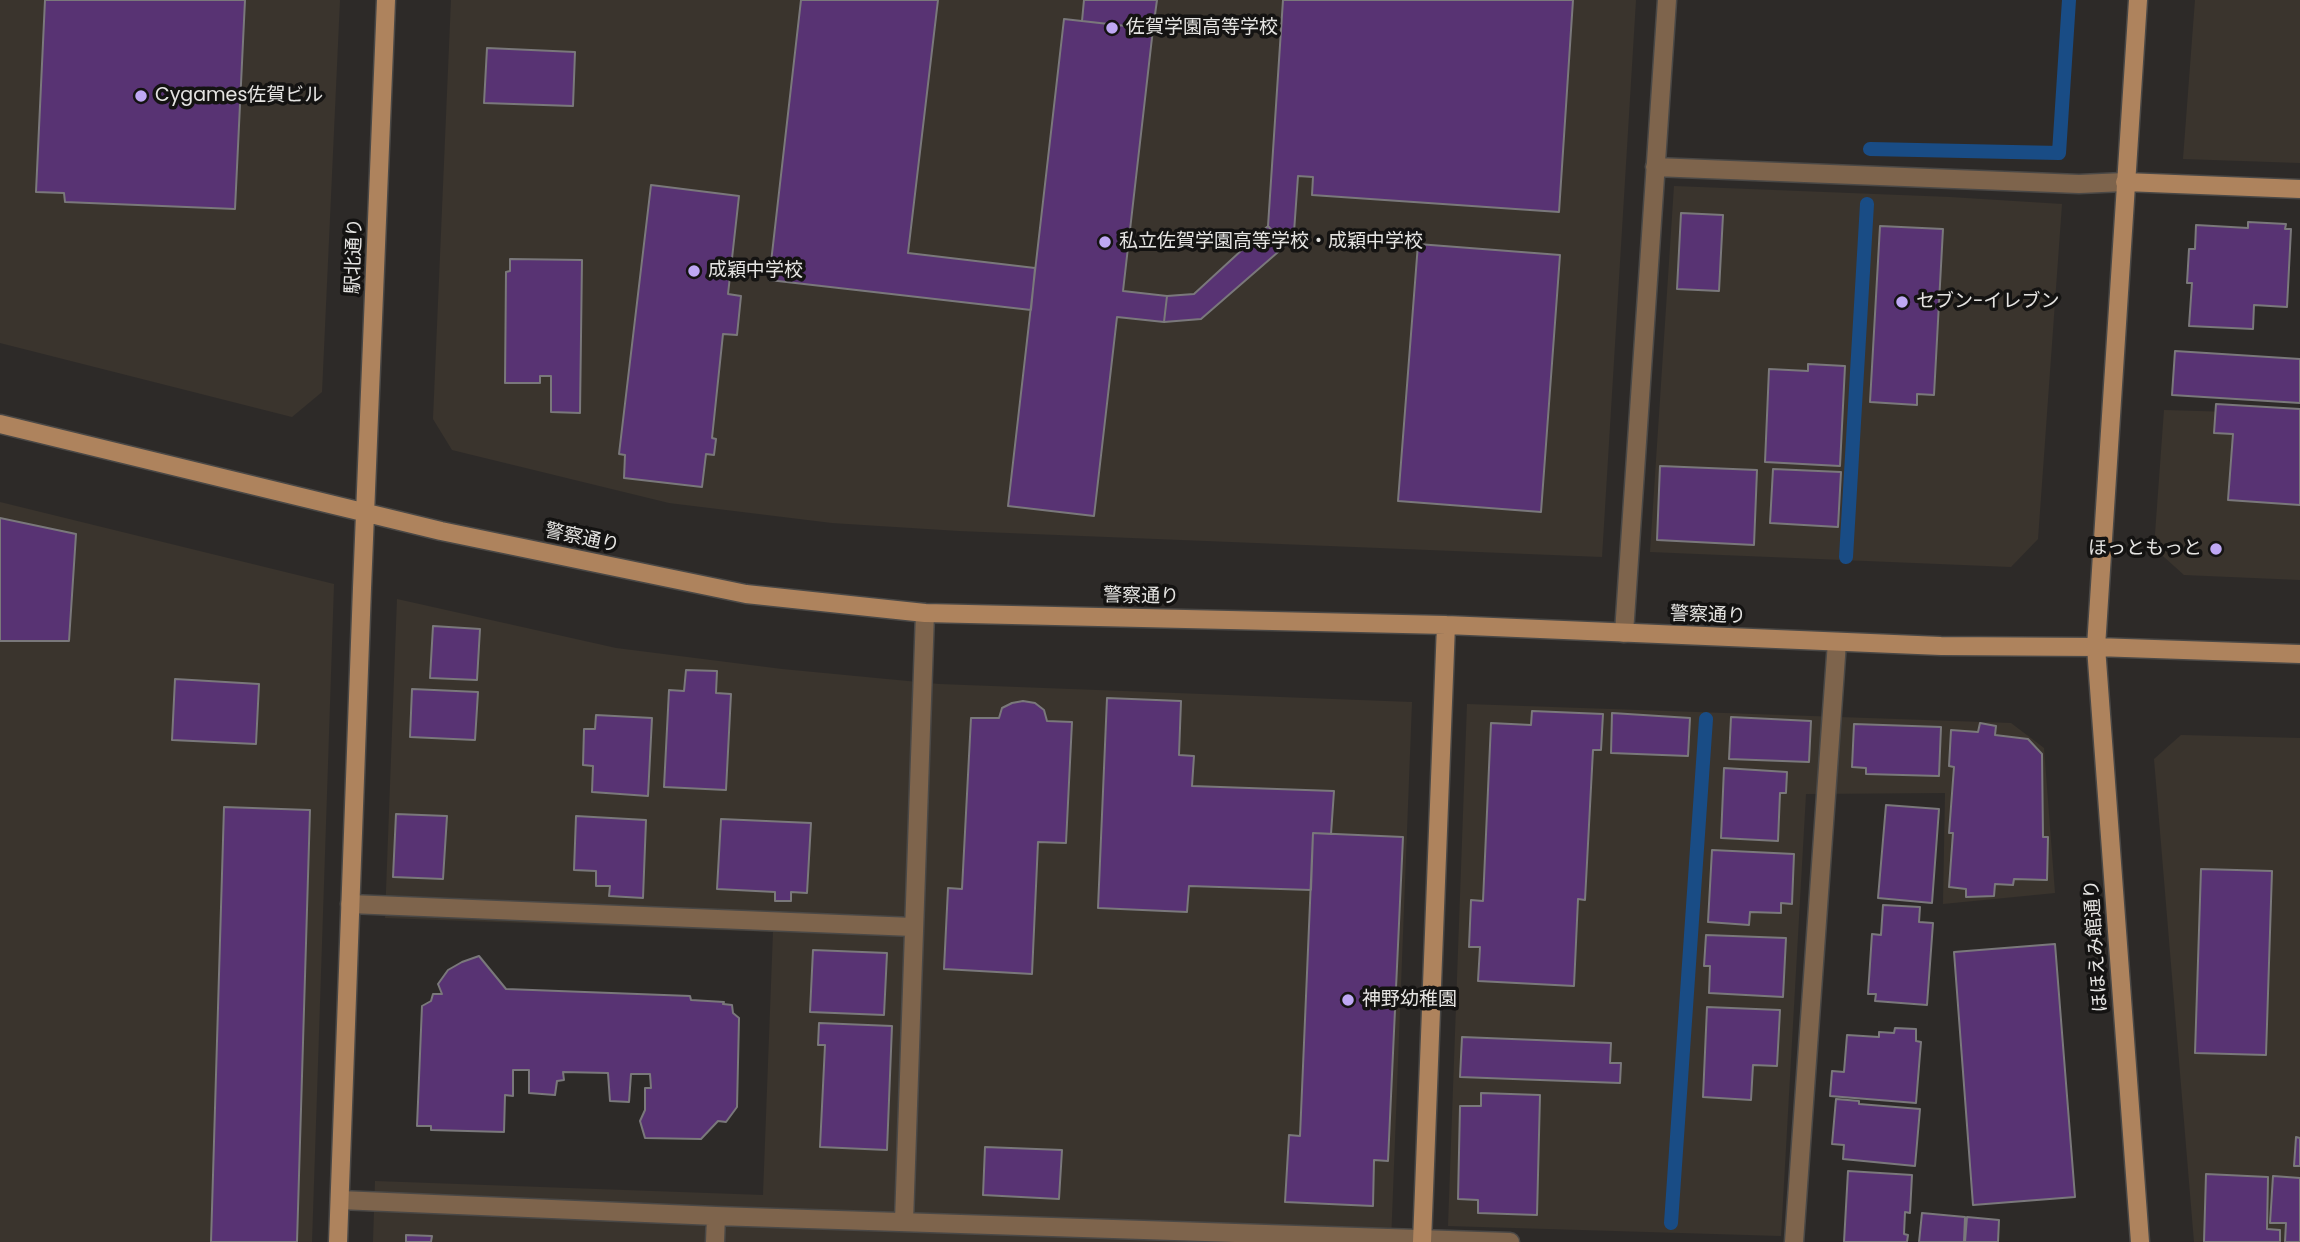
<!DOCTYPE html>
<meta charset="utf-8">
<style>
body{margin:0}
canvas{display:block;background:#2d2a28}
</style>
<canvas width="2300" height="1242"></canvas>
<script>
const context = document.querySelector('canvas').getContext('2d');
context.lineJoin = 'round';
function fill(path, color) {
  context.fillStyle = color;
  context.fill(path, 'evenodd');
}
function trace(path, color, width, dash) {
  context.strokeStyle = color;
  context.lineWidth = width;
  context.lineCap = dash ? 'butt' : 'round';
  context.setLineDash(dash || []);
  context.stroke(path);
}
function write(font, color, halo, rows, align = 'center') {
  context.font = font + ' Poppins,"Noto Sans JP",sans-serif';
  context.lineWidth = 7;
  context.setLineDash([]);
  context.textBaseline = 'middle';
  context.strokeStyle = halo;
  context.fillStyle = color;
  for (const [text, x, y, turn = 0] of rows) {
    context.save();
    context.translate(x, y);
    context.rotate((+turn || 0) * Math.PI / 180);
    context.textAlign = isNaN(turn) ? turn : align;
    if (halo) context.strokeText(text, 0, 0);
    context.fillText(text, 0, 0);
    context.restore();
  }
}
fill(new Path2D(`
 M0,0h340l-18,392 -30,25 -292,-74z
 M451,0h1185l-34,557 -643,-26 -127,-8 -163,-20 -217,-53 -19,-31z
 M2195,0h105v163l-117,-4z
 M1674,186l276,11 112,7 -24,335 -27,28 -361,-15z
 M2164,410l136,4v166l-116,-5 -30,-27z
 M0,502l334,82 -22,658h-312z
 M397,599l219,49 166,21 157,15 473,18 -21,540h-1018l2,-61 388,14 10,-263 -388,-14z
 M1467,704l544,19 33,25 11,145 -112,11 2,-111 -139,1 -25,442 -333,-10z
 M2181,735l119,3v504h-106l-40,-483z`), '#3a342d');
trace(new Path2D(`
 M1870,149l189,4 10,-153
 M1846,557l21,-353
 M1671,1223l35,-504`), '#194c85', 14);
const building = new Path2D(`
 M45,0h200l-10,209 -170,-7 -1,-9 -28,-1z
 M801,0h137l-30,253 127,15 -4,42 -262,-30z
 M1084,0h73l-4,29 -71,-8z
 M1283,0h290l-14,212 -247,-17 1,-18 -15,-1 -5,70h-8l-17,-20z
 M1064,19l89,10 -30,262 44,5 -3,26 -47,-5 -23,199 -86,-10z
 M487,48l88,4 -2,54 -89,-3z
 M651,185l88,11 -11,98 13,2 -4,39 -14,-1 -11,104 4,1 -2,16 -8,-1 -4,33 -78,-9 1,-23 -6,-1z
 M1681,213l42,2 -4,76 -42,-2z
 M2248,222l38,2 -1,5h6l-4,78 -33,-2 -1,24 -64,-3 3,-43h-5l2,-34h6l1,-24 52,3z
 M1268,226l17,20 -84,73 -37,3 3,-26 27,-2z
 M1880,226l63,3 -9,166 -17,-1v11l-47,-3z
 M1418,244l142,11 -19,257 -143,-11z
 M510,259l72,1 -2,153 -29,-1v-36h-11v7h-35l1,-111 4,-1z
 M2175,351l125,8v44l-128,-8z
 M1808,364l37,2 -5,100 -75,-4 4,-93 39,2z
 M2216,404l84,5v96l-72,-5 5,-66 -19,-1z
 M1660,466l97,4 -3,75 -97,-5z
 M1773,469l68,3 -3,55 -68,-4z
 M0,518l76,16 -7,107h-69z
 M433,626l47,3 -3,51 -47,-2z
 M686,670l31,1 -1,22 15,1 -5,96 -62,-3 5,-97 15,1z
 M175,679l84,5 -3,60 -84,-4z
 M412,689l66,3 -3,48 -65,-3z
 M1107,698l74,3 -2,54 15,1 -2,30 142,5 -3,43 -18,-1 -2,57 -122,-4 -2,26 -89,-4z
 M1023,701l12,2 9,7 3,11 25,1 -6,121 -28,-1 -6,132 -88,-5 4,-81 14,1 9,-171h28l3,-10 10,-5z
 M1532,711l71,3 -2,36h-8l-8,150 -7,-1 -4,87 -96,-5 2,-34h-11l2,-47 12,1 8,-178 40,2z
 M1612,713l78,5 -2,38 -77,-3z
 M596,715l56,3 -4,78 -56,-4 1,-26 -10,-1 1,-36h11z
 M1731,717l80,4 -2,41 -80,-3z
 M1980,723l16,3 -1,9 33,4 14,15 1,83h5l-1,43 -33,-1 -1,6 -18,-1 -1,12 -28,1v-8l-17,-2 4,-54h-4l5,-66 -5,-1 2,-36 27,2z
 M1854,724l87,3 -2,49 -73,-2v-6l-14,-1z
 M1724,768l63,4 -1,21h-6l-2,48 -57,-3z
 M1886,805l53,4 -7,94 -54,-5z
 M224,807l86,3 -13,432h-86z
 M396,814l51,2 -4,63 -50,-2z
 M576,816l70,4 -3,78 -34,-2 1,-10h-14v-15l-22,-1z
 M721,819l90,4 -4,70 -16,-1v9h-16v-9l-58,-3z
 M1313,833l90,4 -15,324 -14,-1 -1,46 -88,-4 4,-67 11,1z
 M1712,850l82,4 -2,50 -11,-1v10l-31,-1 -1,13 -41,-3z
 M2201,869l71,2 -6,184 -71,-2z
 M1883,905l37,2 -1,15 14,1 -6,82 -52,-4 1,-7h-8l4,-60 9,1z
 M1706,935l80,3 -3,59 -74,-4 1,-27h-6z
 M2055,944l20,253 -102,8 -19,-253z
 M813,950l74,3 -3,62 -74,-3z
 M479,956l27,33 184,7 1,4 33,2 -1,2 9,1 1,8 6,5 -2,89 -11,15 -8,-1 -17,18 -56,-1 -5,-17 5,-11v-22h6l-1,-14h-19l-2,28 -19,-1 -2,-28 -45,-1 1,8 -7,1 -2,14 -26,-2v-23h-16v26l-8,-1 -1,37 -73,-2v-4h-14l5,-120 9,-5 2,-7h9l-4,-10 10,-14 14,-8z
 M1707,1007l73,3 -3,56 -24,-1 -2,35 -48,-3z
 M819,1023l73,3 -5,124 -67,-3 5,-102h-7z
 M1895,1028l21,1v12l5,1 -5,61 -86,-7 2,-25 12,1 3,-37 32,2v-5l15,1z
 M1462,1037l149,6 -1,20h11l-1,20 -160,-6z
 M1481,1093l59,2 -3,120 -59,-2v-13l-20,-1 2,-93h21z
 M1836,1099l23,2v3l61,5 -5,57 -72,-7 1,-14 -12,-1z
 M2296,1137l4,1v28h-6z
 M985,1147l77,3 -3,49 -76,-4z
 M1848,1171l64,4 -2,38 -5,-1 -1,22 4,1 -1,7h-63z
 M2206,1174l62,3 -1,52 13,1v12h-76z
 M2273,1176l27,2v64h-15l1,-19h-16z
 M1922,1213l43,4 -1,25h-45z
 M1967,1217l32,3 -1,22h-33z
 M406,1235l26,1 -1,6h-25z`);
fill(building, '#583373');
trace(building, '#7a787b', 2);
const street = new Path2D(`
 M1655,167l424,17 46,-2
 M1624,633l43,-633
 M350,904l563,23
 M340,1200l376,16 794,26
 M904,1221l21,-608
 M715,1242l1,-26
 M1794,1242l43,-600`);
const secondary = new Path2D(`
 M2138,0l-42,647 44,595
 M2125,182l175,7
 M0,424l441,107 305,63 179,19 521,12 495,21 155,1 204,7
 M338,1242l24,-654 24,-588
 M1422,1242l24,-617`);
trace(street, '#4a4846', 21);
trace(secondary, '#4a4846', 21);
trace(street, '#7e644c', 18);
trace(secondary, '#ae835d', 18);
for (const [x, y, r, color] of [
 [1112,28,7,"#bfa8f4"],
 [141,96,7,"#bfa8f4"],
 [1105,242,7,"#bfa8f4"],
 [694,271,7,"#bfa8f4"],
 [1902,302,7,"#bfa8f4"],
 [2216,549,7,"#bfa8f4"],
 [1348,1000,7,"#bfa8f4"]
]) {
  const dot = new Path2D();
  dot.arc(x, y, r, 0, 2 * Math.PI);
  context.fillStyle = color;
  context.fill(dot);
  trace(dot, '#141312', 2.5);
}
write('19px', '#e5e4e2', '#141312', [
 ["佐賀学園高等学校",1126,28],
 ["Cygames佐賀ビル",155,96],
 ["私立佐賀学園高等学校・成穎中学校",1119,242],
 ["成穎中学校",708,271],
 ["セブン-イレブン",1916,302],
 ["ほっともっと",2202,549,"right"],
 ["神野幼稚園",1362,1000]
], 'left');
write('19px', '#e5e4e2', '#141312', [
 ["駅北通り",355,256,-88],
 ["警察通り",582,539,12],
 ["警察通り",1141,597,1],
 ["警察通り",1708,616,2],
 ["ほほえみ館通り",2097,946,-94]
]);
</script>
